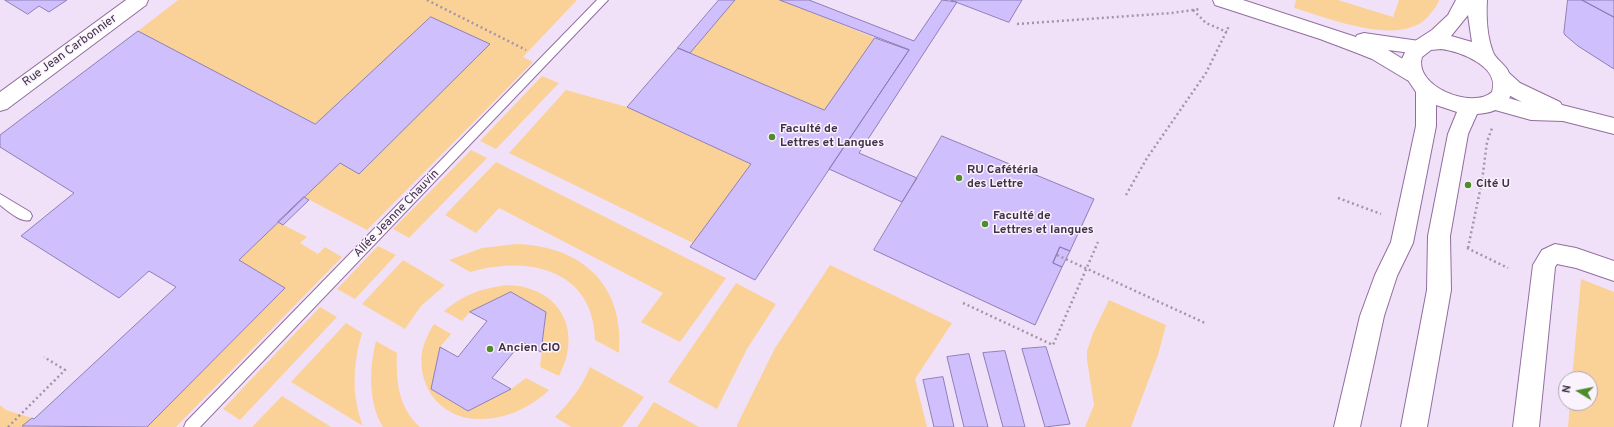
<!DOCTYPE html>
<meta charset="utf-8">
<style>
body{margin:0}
#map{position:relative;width:1614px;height:427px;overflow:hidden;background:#f1e1f8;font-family:Overpass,sans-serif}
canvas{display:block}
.north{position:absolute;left:1558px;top:371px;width:40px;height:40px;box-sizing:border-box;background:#faf2fd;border:1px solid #b0a5b4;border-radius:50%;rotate:280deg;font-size:11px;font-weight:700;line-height:16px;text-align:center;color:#403146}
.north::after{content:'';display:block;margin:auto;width:14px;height:18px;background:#4e8c2c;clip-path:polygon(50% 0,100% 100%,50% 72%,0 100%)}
</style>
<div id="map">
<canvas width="1614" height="427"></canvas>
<div class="north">N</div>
</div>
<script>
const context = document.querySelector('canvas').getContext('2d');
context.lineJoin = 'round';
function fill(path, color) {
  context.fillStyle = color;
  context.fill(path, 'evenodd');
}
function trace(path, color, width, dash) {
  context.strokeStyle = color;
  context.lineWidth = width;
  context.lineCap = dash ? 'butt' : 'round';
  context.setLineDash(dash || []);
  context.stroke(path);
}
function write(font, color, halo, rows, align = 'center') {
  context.font = font + ' Overpass,sans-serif';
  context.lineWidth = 3;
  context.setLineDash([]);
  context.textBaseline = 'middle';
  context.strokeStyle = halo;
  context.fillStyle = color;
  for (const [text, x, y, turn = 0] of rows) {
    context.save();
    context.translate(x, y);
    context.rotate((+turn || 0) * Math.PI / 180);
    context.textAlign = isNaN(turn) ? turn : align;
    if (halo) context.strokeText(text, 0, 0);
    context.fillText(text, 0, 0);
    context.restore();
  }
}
fill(new Path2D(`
 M178,0h399l-54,57 10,5 -166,168 -63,-33 36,-34 19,10 131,-129 -59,-27 -116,107 -177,-93z
 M735,0h45l95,38 -51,72 -134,-57z
 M1296,0h42l55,17 6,-17h40c-1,5 -5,9 -8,13 -26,37 -102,5 -137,-5z
 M542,76l17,7 -63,66 -16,-8z
 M566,90l61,17 124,57 -58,79 -184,-90z
 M471,150l16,8 -78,80 -16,-9z
 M496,162l230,116 -46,64 -39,-20 22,-29 -164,-85 -23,25 -31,-18z
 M278,222l29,15 -7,6 18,11 7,-7 17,10 -166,170h-29l138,-139 -46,-28z
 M516,244c66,2 109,41 103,109l-24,-13c-1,-71 -68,-85 -125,-68l-21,-12 33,-12z
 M378,246l18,9 -41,44 -18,-10z
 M403,260l42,25 -24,21 -16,23 -43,-25z
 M830,265l122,58 -37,56 12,48h-190v-2l38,-77z
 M1581,279l33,13v135h-46l2,-24h20v-24h-18z
 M736,283l40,21 -29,45 -30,60 -49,-27z
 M509,285c52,3 74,46 50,91l-19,-9 6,-55 -35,-20 -41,20 -8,9 -18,-10c21,-17 38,-23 65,-26z
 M1109,300l57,25 -8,30 -27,72h-46l9,-22 -7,-45v-9l6,-18z
 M320,307l17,10 -97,103 -17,-11z
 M346,323l16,10c-9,31 -11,62 1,93l-72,-44z
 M434,324l17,10 -11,13 -9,42 36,22 44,-22 15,-11 23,12c-18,17 -42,29 -68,29 -38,1 -64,-30 -59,-67 2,-10 7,-20 12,-28z
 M376,341l21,12c-1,28 1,54 23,74h-37c-15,-24 -14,-59 -7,-86z
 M590,367l54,30 -22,30h-51l-16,-10c15,-15 27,-30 35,-50z
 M282,396l49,31h-79z
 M654,402l45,25h-62z
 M0,405l6,5 26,8 -9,8 1,1h-24z`), '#fad298');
const building = new Path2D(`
 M5,0h62l-18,12 -10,-6 -11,8z
 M719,0h16l-45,53 -12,-5z
 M780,0h29l105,41 28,-41 15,2 -98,151 58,25 -15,24 -73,-33 80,-119z
 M951,0h71l-13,22z
 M1568,0h14l32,17v52l-36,-23 -13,-11 -1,-2z
 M1582,0h32v17z
 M431,17l59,27 -131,130 -19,-11 -101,97 46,28 -138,139 -125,-1 10,-8 2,1 142,-132 -27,-16 -30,27 -98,-62 53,-43 -74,-46v-12l138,-104 177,93z
 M875,38l34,12 -154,230 -65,-33 61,-83 -124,-57 51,-59 146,62z
 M942,136l152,63 -24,52 -10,-4 -7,16 9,4 -27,58 -161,-75z
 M304,197l5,3 -26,25 -5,-3z
 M1060,247l10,4 -8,16 -9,-4z
 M511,292l35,20 -5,40 -19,-10 -30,36 19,11 -43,22 -37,-22 9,-42 18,10 29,-36 -17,-9z
 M1046,347l24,77 -25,3 -23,-78z
 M1005,351l20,76h-22l-20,-74z
 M969,354l19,73h-24l-17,-70z
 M943,377l11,50h-20l-11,-47z`);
fill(building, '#cfbffc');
trace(building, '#8e7eb7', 1);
const service = new Path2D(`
 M597,0h11l-408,427h-16l2,-5z
 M0,194l30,18 2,4 -2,4c-9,3 -22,-9 -30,-15z`);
const minor = new Path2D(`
 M126,0h22l-2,5 -139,104 -7,2v-19z
 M1213,0h30l113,37 1,-2 7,-2 62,9 3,5 -3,5 -7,2 -31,-4 33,20 3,5 -3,5 -7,2 -7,-2 -35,-21 -15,-6 -37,-14 -105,-34z
 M1502,71l7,2 11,10 40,19 2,3 52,13v16l-51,-13 -32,-1 -43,-12 -3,-6 3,-6 7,-2 27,8c-12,-6 -23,-12 -30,-24l3,-5z
 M1555,244l21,4 38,13v20l-38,-13 -19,-4 -2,3 -16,160h-26l20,-162 9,-15z`);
const secondary = new Path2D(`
 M1456,0h31c-1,16 0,37 6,52 2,6 10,11 14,17 15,26 -4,44 -30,45l-9,20 -18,102 1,54 -24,137h-26l26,-137 1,-54 20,-102 9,-22 -21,-7v21l-23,117 -16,33 -13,40 -24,111h-26l26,-111 15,-41 16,-33 25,-116v-34l-10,-15 -5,-16 6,-13 5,-5 20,-13 16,-15zM1468,15l4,27 -21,-6zM1441,49c19,2 60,18 51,43 -20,18 -79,-6 -70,-35l9,-7z`);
trace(service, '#926d9f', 2);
trace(minor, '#926d9f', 2);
trace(secondary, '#926d9f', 2);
trace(new Path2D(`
 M427,0l99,50
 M1193,10l13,13 21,9
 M1017,24l155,-11 28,-4
 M1126,195l21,-37 59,-85 23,-47
 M1338,198l43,16
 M1467,248l41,20
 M1468,248l14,-67 5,-39 5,-14
 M1057,255l148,68
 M963,303l90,42 45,-103
 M8,427l57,-57 -21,-13`), '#a494aa', 2.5, [2, 3]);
fill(service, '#fff');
fill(minor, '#fff');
fill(secondary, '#fff');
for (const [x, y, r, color] of [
 [772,137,4,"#4e8c2c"],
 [959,178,4,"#4e8c2c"],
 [1468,185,4,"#4e8c2c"],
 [985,224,4,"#4e8c2c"],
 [490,349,4,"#4e8c2c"]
]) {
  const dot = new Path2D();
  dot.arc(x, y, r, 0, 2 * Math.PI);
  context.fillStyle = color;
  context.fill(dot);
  trace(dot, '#faf2fd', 1.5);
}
write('12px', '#403146', '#faf2fd', [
 ["Rue Jean Carbonnier",70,51,-36],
 ["Allée Jeanne Chauvin",397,214,-46]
]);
write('bold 12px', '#403146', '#faf2fd', [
 ["Faculté de",780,130],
 ["Lettres et Langues",780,144],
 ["RU Cafétéria",967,171],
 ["des Lettre",967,185],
 ["Cité U",1476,185],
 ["Faculté de",993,217],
 ["Lettres et langues",993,231],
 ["Ancien CIO",498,349]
], 'left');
</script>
